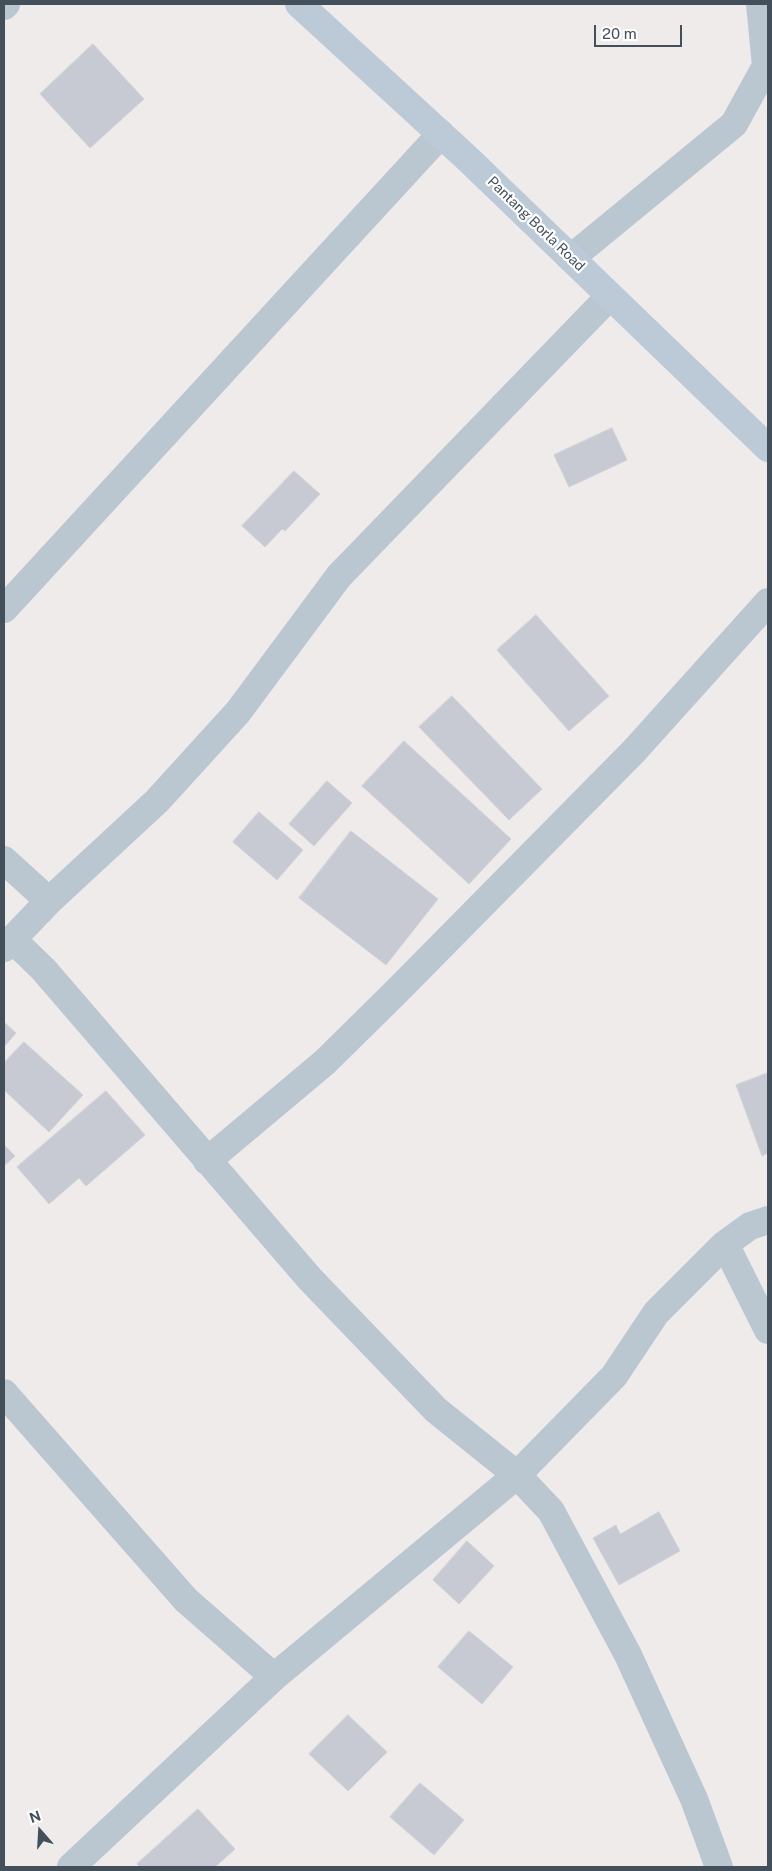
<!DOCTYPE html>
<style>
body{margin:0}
#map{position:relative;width:772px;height:1871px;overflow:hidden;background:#efebeb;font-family:"Public Sans",sans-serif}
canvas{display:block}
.frame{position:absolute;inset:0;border:5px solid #434f5b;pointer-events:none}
.north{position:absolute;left:15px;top:1806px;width:50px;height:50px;-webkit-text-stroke:4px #fff;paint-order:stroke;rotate:341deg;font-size:14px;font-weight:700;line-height:20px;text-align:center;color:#434f5b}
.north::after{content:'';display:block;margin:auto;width:18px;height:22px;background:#434f5b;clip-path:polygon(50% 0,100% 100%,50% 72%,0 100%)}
.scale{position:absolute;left:594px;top:25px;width:88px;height:22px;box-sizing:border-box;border:2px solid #434f5b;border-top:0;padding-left:6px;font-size:15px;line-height:18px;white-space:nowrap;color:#434f5b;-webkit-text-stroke:4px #fff;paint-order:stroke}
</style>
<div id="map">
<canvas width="772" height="1871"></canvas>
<div class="frame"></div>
<div class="north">N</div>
<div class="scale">20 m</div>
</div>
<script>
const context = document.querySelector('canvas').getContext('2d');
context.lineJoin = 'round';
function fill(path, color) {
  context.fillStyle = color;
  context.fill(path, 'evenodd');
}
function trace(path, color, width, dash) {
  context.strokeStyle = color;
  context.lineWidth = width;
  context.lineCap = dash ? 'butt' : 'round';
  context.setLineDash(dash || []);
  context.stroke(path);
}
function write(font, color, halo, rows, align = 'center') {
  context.font = font + ' "Public Sans",sans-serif';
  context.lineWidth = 4.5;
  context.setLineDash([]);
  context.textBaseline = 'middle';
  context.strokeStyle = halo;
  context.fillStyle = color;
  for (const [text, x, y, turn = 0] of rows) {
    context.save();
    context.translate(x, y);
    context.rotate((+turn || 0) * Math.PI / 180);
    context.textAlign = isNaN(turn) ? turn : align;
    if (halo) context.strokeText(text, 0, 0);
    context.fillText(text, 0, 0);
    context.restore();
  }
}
const building = new Path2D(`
 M93,44l51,55 -54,49 -50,-54z
 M612,428l15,32 -58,27 -15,-32z
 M294,471l26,23 -35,37 -3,-2 -17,18 -23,-21z
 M536,615l73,81 -40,35 -72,-81z
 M452,696l90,93 -33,31 -90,-93z
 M404,741l107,98 -42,45 -107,-98z
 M327,781l25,22 -38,43 -25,-22z
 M259,812l44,38 -26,30 -44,-38z
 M351,831l87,68 -52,66 -87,-67z
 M4,1022l12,11 -12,14z
 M24,1042l59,53 -34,37 -45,-42v-27z
 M768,1073v80l-6,3 -26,-71z
 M106,1091l39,44 -59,51 -7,-8 -30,26 -32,-37z
 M4,1145l11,11 -11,10z
 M659,1512l21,39 -61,34 -26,-47 23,-13 4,9z
 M467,1541l27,25 -35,38 -26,-24z
 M469,1631l44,36 -31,37 -44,-37z
 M348,1715l39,37 -39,39 -39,-37z
 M420,1783l44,37 -30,35 -44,-38z
 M198,1809l37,40 -20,18h-75l-3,-3z`);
fill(building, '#c7cad2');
trace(building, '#cfd2d8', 1);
trace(new Path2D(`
 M4,6l2,-2
 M571,258l163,-134 32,-58 -6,-62
 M4,609l437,-475
 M4,860l45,41
 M12,939l32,31 266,309 126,131 81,65 34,36 77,144 66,144 25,68
 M4,948l45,-47 108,-100 81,-89 101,-136 271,-280
 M207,1161l118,-99 72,-71 237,-240 134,-149
 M725,1244l43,86
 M4,1393l182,207 88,77
 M71,1867l203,-190 243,-202 97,-99 42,-63 69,-69 25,-18 18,-6`), '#bbc7d0', 28);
trace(new Path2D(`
 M299,4l170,156 299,288`), '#bcc9d7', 28);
write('14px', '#434f5b', '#fff', [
 ["Pantang Borla Road",536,224,44]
]);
</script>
